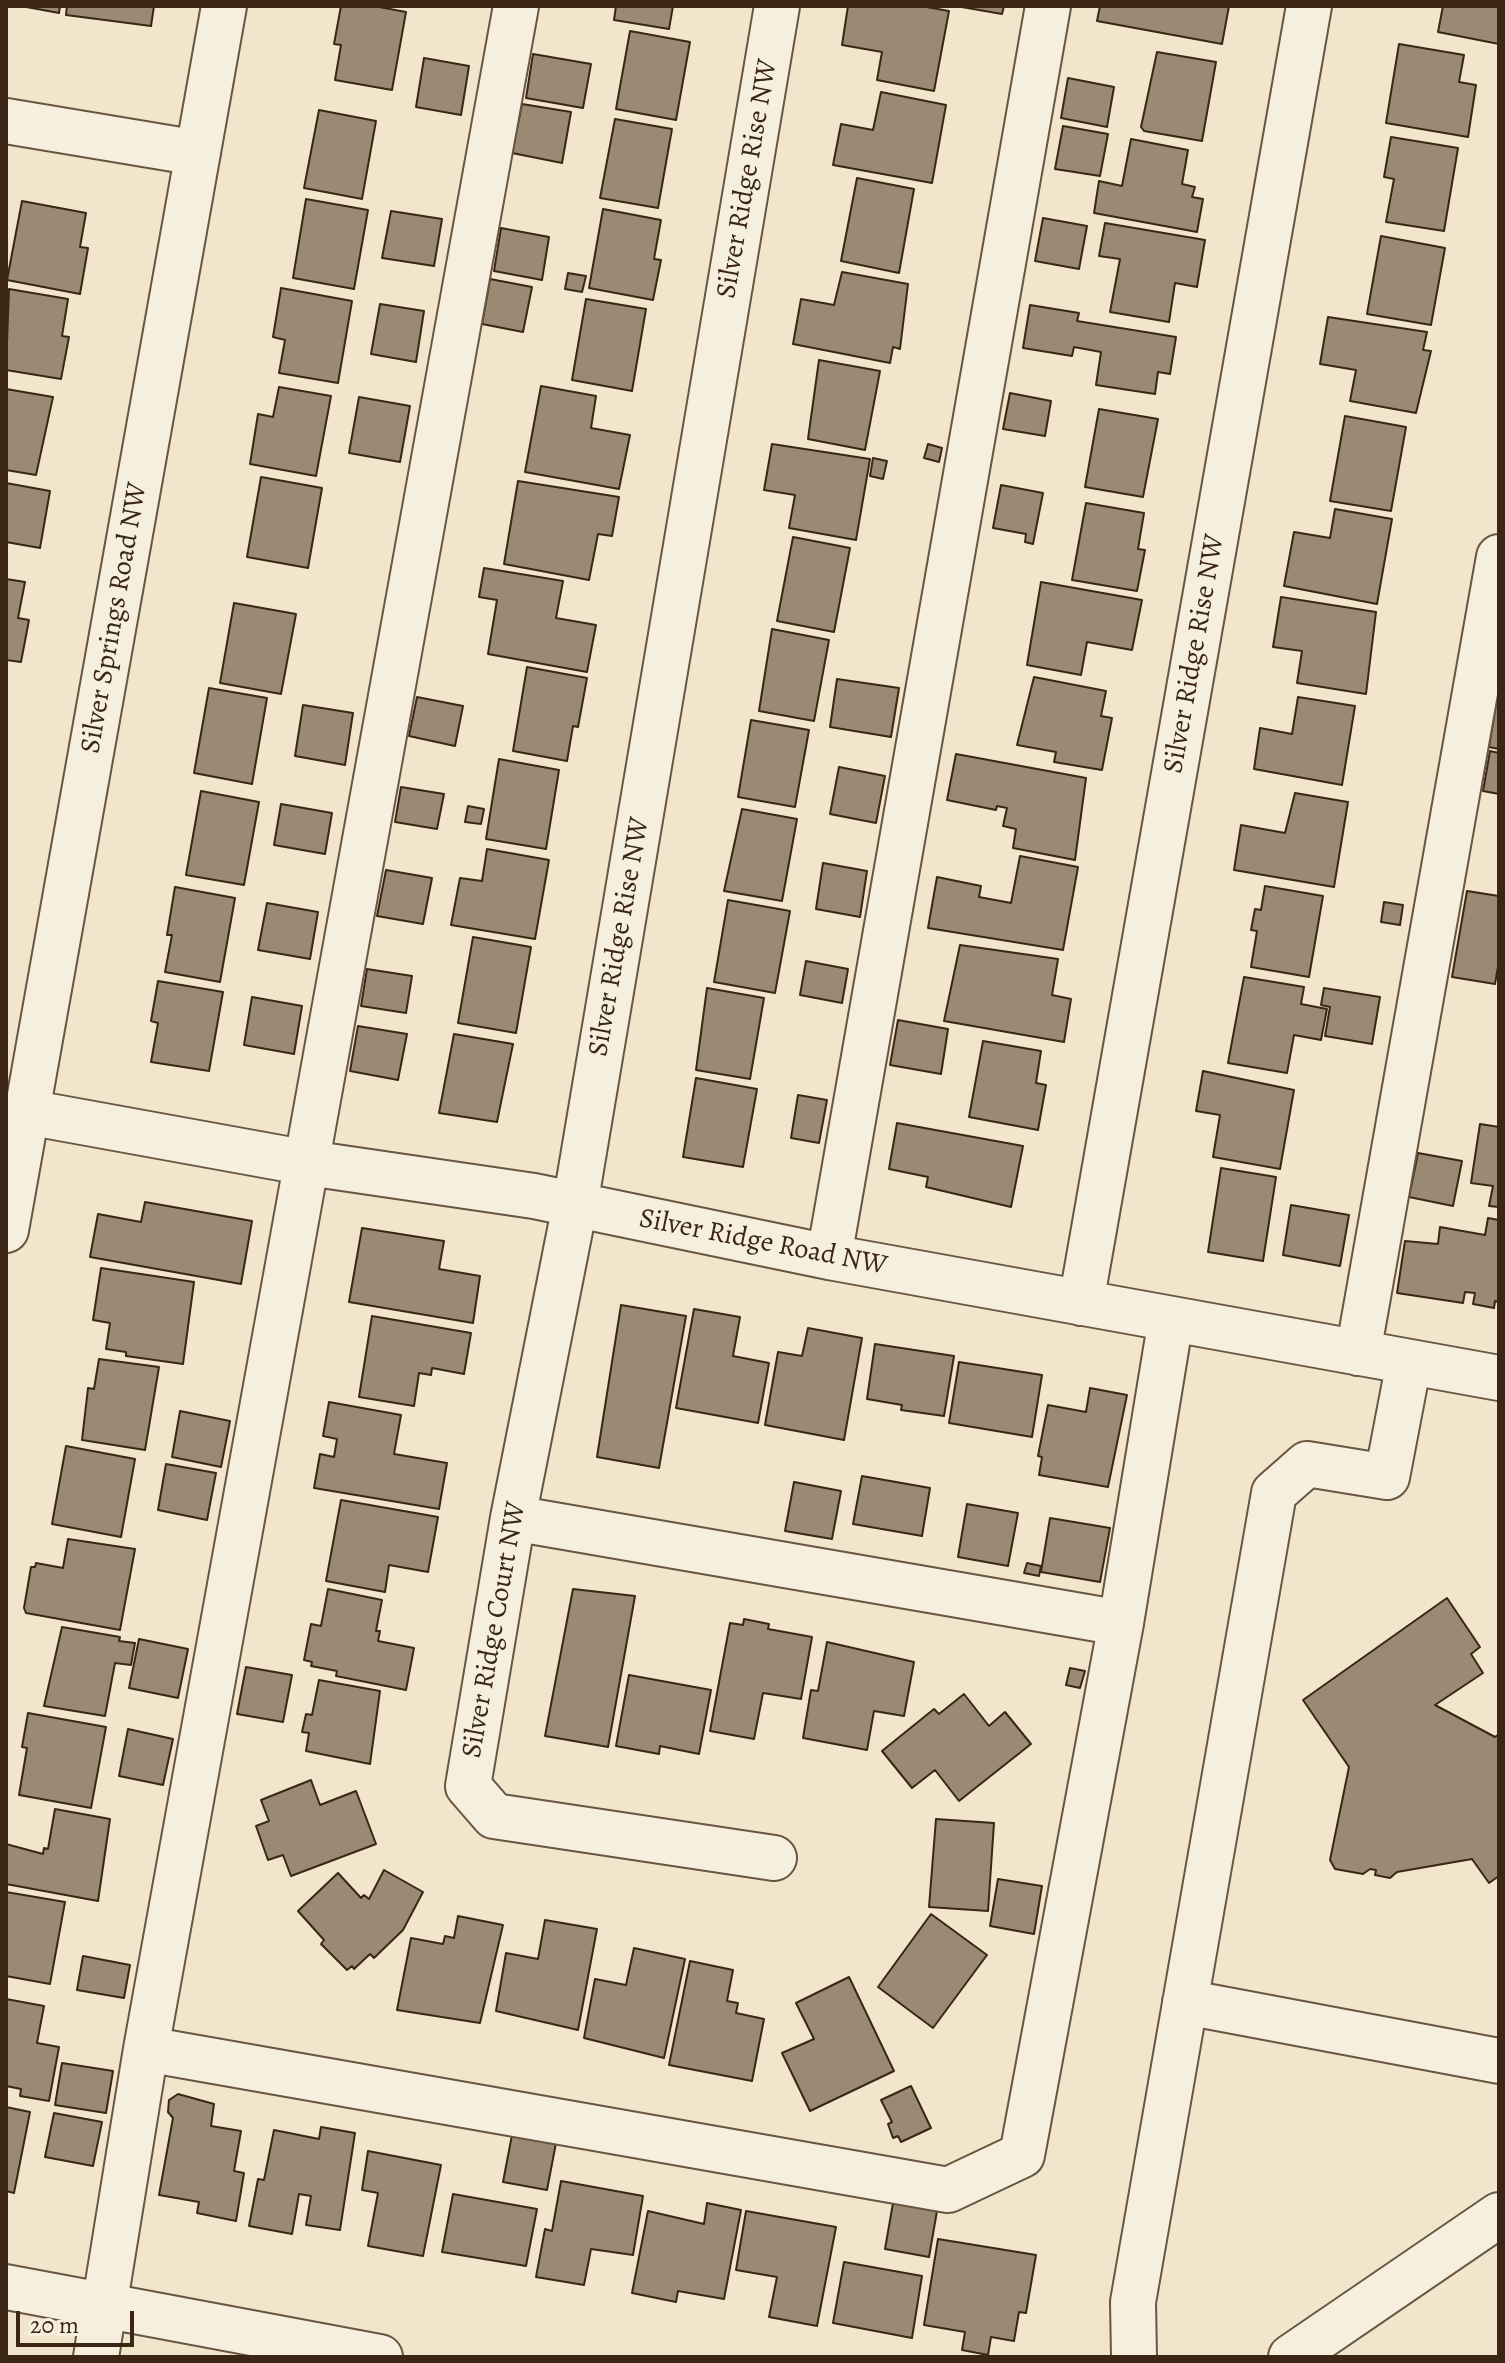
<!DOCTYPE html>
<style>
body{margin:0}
#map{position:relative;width:1505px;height:2363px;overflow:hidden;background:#f1e6cb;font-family:Alegreya,serif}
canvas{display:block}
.frame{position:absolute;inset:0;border:8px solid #3b2615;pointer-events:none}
.scale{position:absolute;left:16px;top:2311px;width:118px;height:36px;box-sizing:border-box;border:4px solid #3b2615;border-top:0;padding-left:10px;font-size:24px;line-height:28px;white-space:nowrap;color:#3b2615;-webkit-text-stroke:6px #f6efdd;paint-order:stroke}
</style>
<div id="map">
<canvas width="1505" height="2363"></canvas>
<div class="frame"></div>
<div class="scale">20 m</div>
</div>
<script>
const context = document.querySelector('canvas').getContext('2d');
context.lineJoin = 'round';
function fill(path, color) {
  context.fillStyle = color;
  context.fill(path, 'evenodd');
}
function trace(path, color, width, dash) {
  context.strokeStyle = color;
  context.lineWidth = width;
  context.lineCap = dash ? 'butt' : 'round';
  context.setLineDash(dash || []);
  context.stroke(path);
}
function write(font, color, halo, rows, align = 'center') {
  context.font = font + ' Alegreya,serif';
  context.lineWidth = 6;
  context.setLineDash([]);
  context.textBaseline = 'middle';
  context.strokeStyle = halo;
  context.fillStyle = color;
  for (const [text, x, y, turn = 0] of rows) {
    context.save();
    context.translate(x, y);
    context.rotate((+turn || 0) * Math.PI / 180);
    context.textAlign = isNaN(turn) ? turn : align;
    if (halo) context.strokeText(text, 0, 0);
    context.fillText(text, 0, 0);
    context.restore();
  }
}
const building = new Path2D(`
 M21,6h39l-1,7z
 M67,6h87l-3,20 -85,-11z
 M341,6h33l32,6 -14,78 -57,-10 6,-35 -7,-1z
 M616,6h57l-4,23 -55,-9z
 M848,6h73l28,5 -15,80 -57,-11 5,-28 -40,-7z
 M956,6h48l-2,8z
 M1100,6h129l-7,38 -125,-23z
 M1443,6h56v38l-61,-12z
 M630,31l60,11 -14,78 -60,-11z
 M1399,44l65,11 -5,27 17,3 -8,52 -82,-14z
 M1157,52l59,10 -14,79 -58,-10 -3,-4z
 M533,54l58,10 -8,44 -57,-10z
 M424,58l45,8 -8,49 -45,-8z
 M1068,78l46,9 -7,40 -46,-9z
 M881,92l65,13 -14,78 -99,-18 8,-41 32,6z
 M522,104l49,8 -9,51 -50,-10z
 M319,110l57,11 -14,78 -58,-11z
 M615,119l57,10 -14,79 -58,-10z
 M1063,126l45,8 -8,42 -45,-7z
 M1391,137l67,11 -14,83 -58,-9 8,-43 -10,-2z
 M1131,139l57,11 -6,34 13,3 -3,10 11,2 -6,33 -103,-19 5,-32 23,5z
 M857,178l57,11 -15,84 -58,-12z
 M306,199l62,11 -14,79 -61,-11z
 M22,201l64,12 -6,34 8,1 -8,46 -73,-14z
 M603,209l58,11 -7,39 7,1 -8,40 -64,-12z
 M391,211l51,8 -8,47 -52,-8z
 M1043,218l44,8 -8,43 -44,-8z
 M1105,223l100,17 -8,47 -22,-4 -6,39 -59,-10 10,-53 -21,-3z
 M501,228l48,9 -7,43 -48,-9z
 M1381,236l64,12 -14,77 -64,-11z
 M842,272l66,12 -8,65 -7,-2 -3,16 -97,-19 8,-45 33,6z
 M568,273l18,3 -4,16 -17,-3z
 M490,279l42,8 -9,45 -41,-8z
 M281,288l71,13 -14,82 -59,-10 6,-33 -12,-3z
 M9,289l59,10 -6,37 7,1 -8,42 -55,-9z
 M586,299l60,10 -14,82 -60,-11z
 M380,304l44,7 -8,51 -45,-8z
 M1030,305l49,8 -2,8 99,16 -6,37 -12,-2 -3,22 -59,-9 5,-33 -27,-5 -2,9 -49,-8z
 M1328,317l99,15 -4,18 8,1 -15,62 -66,-12 6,-31 -36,-6z
 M819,360l61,11 -15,79 -57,-11z
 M541,386l55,10 -5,32 39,7 -11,54 -94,-17z
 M279,387l52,9 -15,80 -66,-12 8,-50 15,3z
 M6,389l47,8 -17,78 -30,-5z
 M1010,393l41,8 -6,35 -42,-7z
 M359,397l51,9 -10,56 -51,-9z
 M1099,409l59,10 -15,78 -58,-10z
 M1345,416l61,11 -15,84 -61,-10z
 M772,444l98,15 -14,81 -67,-12 6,-33 -31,-5z
 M928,444l14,4 -3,14 -15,-4z
 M873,458l14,3 -4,18 -13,-3z
 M261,477l61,11 -14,80 -61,-11z
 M518,481l101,16 -7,39 -14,-2 -9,46 -85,-16z
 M6,483l44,8 -10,57 -34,-6z
 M1001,485l42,8 -10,51 -8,-2 1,-8 -33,-6z
 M1086,503l58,10 -6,36 7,1 -8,41 -65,-11z
 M1335,509l57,10 -15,85 -93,-18 10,-54 36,6z
 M793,537l57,11 -16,84 -57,-11z
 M484,568l79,13 -7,37 40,7 -9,47 -99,-18 9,-54 -18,-3z
 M6,579l19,3 -7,36 11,2 -8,42 -15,-2z
 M1041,582l101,18 -10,50 -45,-8 -6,33 -54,-10z
 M1281,597l95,15 -10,82 -69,-11 5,-32 -29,-4z
 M234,603l62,11 -15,80 -61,-11z
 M772,629l57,11 -15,81 -55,-10z
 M527,667l60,11 -9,49 -5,-1 -6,35 -54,-10z
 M1034,677l72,14 -5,25 11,2 -10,52 -48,-8 2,-10 -39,-7z
 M837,679l62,9 -8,49 -61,-10z
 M209,688l58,10 -15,86 -58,-11z
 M417,697l46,9 -8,40 -46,-10z
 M1298,697l57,9 -13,79 -88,-16 6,-41 32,6z
 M1497,697l2,1v51l-10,-2z
 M303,705l50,8 -8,52 -50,-9z
 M751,720l58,10 -14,77 -57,-10z
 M1490,751l9,2v41l-16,-3z
 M956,754l130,24 -11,82 -62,-12 3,-19 -13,-3 4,-18 -10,-2 -1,4 -49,-10z
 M499,759l60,11 -13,79 -60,-10z
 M839,767l46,9 -9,47 -46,-9z
 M401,787l43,7 -7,35 -42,-7z
 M201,791l58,11 -15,83 -58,-10z
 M1295,793l53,9 -14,85 -100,-17 7,-45 44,8z
 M281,804l51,9 -7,41 -51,-9z
 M468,806l16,3 -3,15 -16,-2z
 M742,809l55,10 -15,82 -58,-10z
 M487,849l62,11 -14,79 -84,-14 9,-47 22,3z
 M1020,856l58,11 -15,83 -135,-22 9,-51 44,9 -2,11 32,6z
 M823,863l44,8 -7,46 -44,-8z
 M386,870l46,8 -9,46 -46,-8z
 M1265,886l58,10 -14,81 -58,-10 6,-36 -6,-1 4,-21 6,1z
 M175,887l60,11 -15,84 -55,-10 7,-37h-5z
 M1467,891l32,5v65l-4,23 -43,-7z
 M728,900l62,11 -15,82 -61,-11z
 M1384,902l19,3 -3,20 -19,-3z
 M267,903l51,9 -8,47 -52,-9z
 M473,937l58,10 -15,86 -58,-10z
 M960,945l98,14 -6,36 19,4 -7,43 -120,-21z
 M806,961l42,8 -6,34 -42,-8z
 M367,969l45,7 -6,37 -45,-7z
 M1244,977l60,10 -3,17 26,5 -6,31 -27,-5 -7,38 -59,-10z
 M158,981l65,11 -14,79 -58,-9 7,-39 -7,-2z
 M707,988l57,10 -14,81 -54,-9z
 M1324,988l56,9 -8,47 -47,-8 5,-29 -9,-2z
 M252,997l50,9 -8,48 -50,-9z
 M898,1020l50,9 -7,45 -51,-9z
 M358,1026l49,8 -9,46 -48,-9z
 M454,1034l59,10 -16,78 -58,-9z
 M983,1041l58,10 -5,32 10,2 -8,45 -69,-13z
 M1203,1071l91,19 -14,79 -67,-12 7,-42 -24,-4z
 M696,1078l61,11 -14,78 -60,-10z
 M798,1095l29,5 -8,43 -28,-5z
 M897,1123l126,23 -12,61 -85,-20 2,-10 -39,-8z
 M1480,1124l19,3v80l-10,-1 4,-20 -22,-3z
 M1418,1153l44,8 -9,45 -44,-9z
 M1221,1168l55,9 -13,84 -55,-9z
 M145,1202l107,19 -11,63 -151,-27 8,-43 43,8z
 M1291,1205l58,10 -9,51 -57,-11z
 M1488,1218l11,2v82l-4,-1 -1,7 -21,-4 2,-11 -10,-1 -2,11 -66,-10 8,-52 33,3 2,-17 45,8z
 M362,1228l82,13 -5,28 41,7 -7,47 -124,-21z
 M101,1268l93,14 -11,82 -57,-8v-4l-20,-3 4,-26 -17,-3z
 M621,1305l65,11 -27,152 -62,-11z
 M694,1309l46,8 -7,39 36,7 -11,60 -82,-15z
 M372,1316l99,17 -7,41 -32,-6 -1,7 -12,-2 -5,33 -55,-9z
 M808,1328l54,10 -18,102 -79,-15 13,-73 24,4z
 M875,1344l79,12 -10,60 -43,-6 1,-5 -35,-6z
 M99,1359l60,8 -14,83 -63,-10 6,-52 6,1z
 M959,1362l83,13 -10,62 -83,-14z
 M1090,1388l37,7 -19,92 -69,-12 3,-18 -4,-1 10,-51 38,7z
 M329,1402l72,13 -7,39 53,9 -8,46 -125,-21 6,-34 14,3 3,-18 -14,-3z
 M180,1411l50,10 -9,46 -49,-10z
 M66,1446l69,13 -14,78 -69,-13z
 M166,1464l50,9 -9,47 -49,-10z
 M862,1476l68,12 -8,48 -69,-12z
 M794,1482l47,9 -9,48 -47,-8z
 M341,1500l97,17 -10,55 -39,-7 -4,27 -59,-11z
 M967,1504l51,9 -10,53 -50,-9z
 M1050,1518l60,10 -10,54 -59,-10z
 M68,1539l67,10 -15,81 -94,-17 -2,-5 7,-41h4l1,-4 27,5z
 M1027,1563l14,3 -2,10 -15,-3z
 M328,1589l54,11 -6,31h4l-2,10 36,7 -8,42 -70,-14 1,-5 -26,-5 1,-4 -8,-2 7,-36 10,2z
 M573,1589l62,7 -27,151 -63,-11z
 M1447,1598l33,49 -9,7 12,19 -48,32 60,32 4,-3v142l-10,7 -17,-24 -75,13 -7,6 -15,-3 1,-5 -6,-1 -7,5 -28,-5 -5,-9 19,-93 -46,-67z
 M744,1619l25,5 -1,5 44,8 -11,62 -38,-6 -9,46 -44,-8 20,-108 13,2z
 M62,1627l58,10 -1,4 16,2 -4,22 -16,-2 -10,53 -61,-10z
 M139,1639l49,10 -10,49 -49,-10z
 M827,1642l87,20 -10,54 -30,-5 -7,39 -64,-12 8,-48 7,1z
 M246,1667l46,8 -9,47 -46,-8z
 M1070,1668l15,3 -5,17 -14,-3z
 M629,1675l82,15 -12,64 -39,-8 -1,8 -43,-8z
 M319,1680l61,11 -10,73 -64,-13 3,-18 -7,-1 4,-18 6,1z
 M964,1694l25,32 16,-14 26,32 -72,57 -24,-31 -23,18 -30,-37 52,-42 5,5z
 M28,1713l78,14 -15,81 -72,-13 8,-47 -5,-1z
 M128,1729l45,10 -10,46 -44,-9z
 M311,1780l9,25 36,-14 20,53 -85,32 -8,-21 -15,5 -12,-34 13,-5 -8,-21z
 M55,1809l55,10 -12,82 -92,-17v-40l37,10 1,-6 4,1z
 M936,1819l58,4 -6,88 -59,-4z
 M384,1870l39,22 -20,38 -29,28 -4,-4 -16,15 -2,-3 -5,4 -26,-26 3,-4 -26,-29 40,-38 23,25 3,-3 5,4z
 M998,1879l44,7 -8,48 -44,-8z
 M6,1892l59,10 -15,82 -44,-8z
 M931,1914l56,41 -54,73 -55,-41z
 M458,1916l45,9 -23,98 -83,-13 14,-72 32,6 2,-8 9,2z
 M545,1920l52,9 -19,101 -82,-19 10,-58 32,6z
 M634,1948l51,11 -21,99 -80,-20 11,-59 31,6z
 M83,1956l47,9 -6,33 -47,-8z
 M690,1961l43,9 -6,31 11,2 -2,10 28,6 -12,62 -83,-16z
 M849,1977l45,94 -84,40 -28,-58 32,-14 -18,-36z
 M6,1999l38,7 -7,37 22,4 -10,54 -29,-5 1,-7 -15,-3z
 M62,2063l51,8 -7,42 -51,-8z
 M911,2086l20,42 -30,14 -3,-6 -5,2 -5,-14 4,-2 -11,-22z
 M178,2094l36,10 -3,22 30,5 -7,40 10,2 -8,48 -39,-8 2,-11 -40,-7 14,-77 -5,-6 1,-12z
 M6,2107l24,5 -16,81 -8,-2z
 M54,2113l48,9 -9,44 -48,-9z
 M321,2127l34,6 -15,97 -34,-5 5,-29 -12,-2 -7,40 -43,-8 9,-47 6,1 10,-50 45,9z
 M512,2135l44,8 -9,47 -44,-8z
 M368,2151l73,14 -18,91 -55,-10 10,-53 -16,-3z
 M561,2181l82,15 -10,59 -42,-6 -7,36 -48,-8 9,-48 7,2z
 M453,2194l84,15 -11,57 -84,-14z
 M707,2203l34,7 -17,89 -46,-8 -2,11 -44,-9 16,-82 56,13z
 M893,2203l44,8 -8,46 -44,-8z
 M746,2211l90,16 -19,99 -48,-9 8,-40 -41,-7z
 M938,2239l98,16 -10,58 -7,-1 -5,29 -23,-4 -3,18 -26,-5 3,-18 -41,-7z
 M844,2262l78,14 -10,62 -79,-15z`);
fill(building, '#9a8a74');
trace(building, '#3b2615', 2);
const minor = new Path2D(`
 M6,121l192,32
 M27,1112l281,51 226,33 295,61 670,121
 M6,1230l218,-1224
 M829,1257l219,-1251
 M1081,1303l228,-1297
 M1358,1353l141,-796
 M513,1518l608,105
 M774,1858l-280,-42 -26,-30 45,-268 62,-313 202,-1199
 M1185,2002l314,59
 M146,2049l802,141 74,-35 99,-532 50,-304
 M6,2287l374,70
 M96,2357l50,-308 370,-2043
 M1134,2357l-1,-55 141,-809 33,-29 80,13 22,-115
 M1291,2357l208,-142`);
trace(minor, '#685642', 48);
trace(minor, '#f6efdd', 44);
write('28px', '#3b2615', '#f6efdd', [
 ["Silver Ridge Rise NW",748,179,-80],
 ["Silver Springs Road NW",115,618,-80],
 ["Silver Ridge Rise NW",1195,654,-80],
 ["Silver Ridge Rise NW",620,937,-80],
 ["Silver Ridge Road NW",763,1243,11],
 ["Silver Ridge Court NW",495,1630,-80]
]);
</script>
